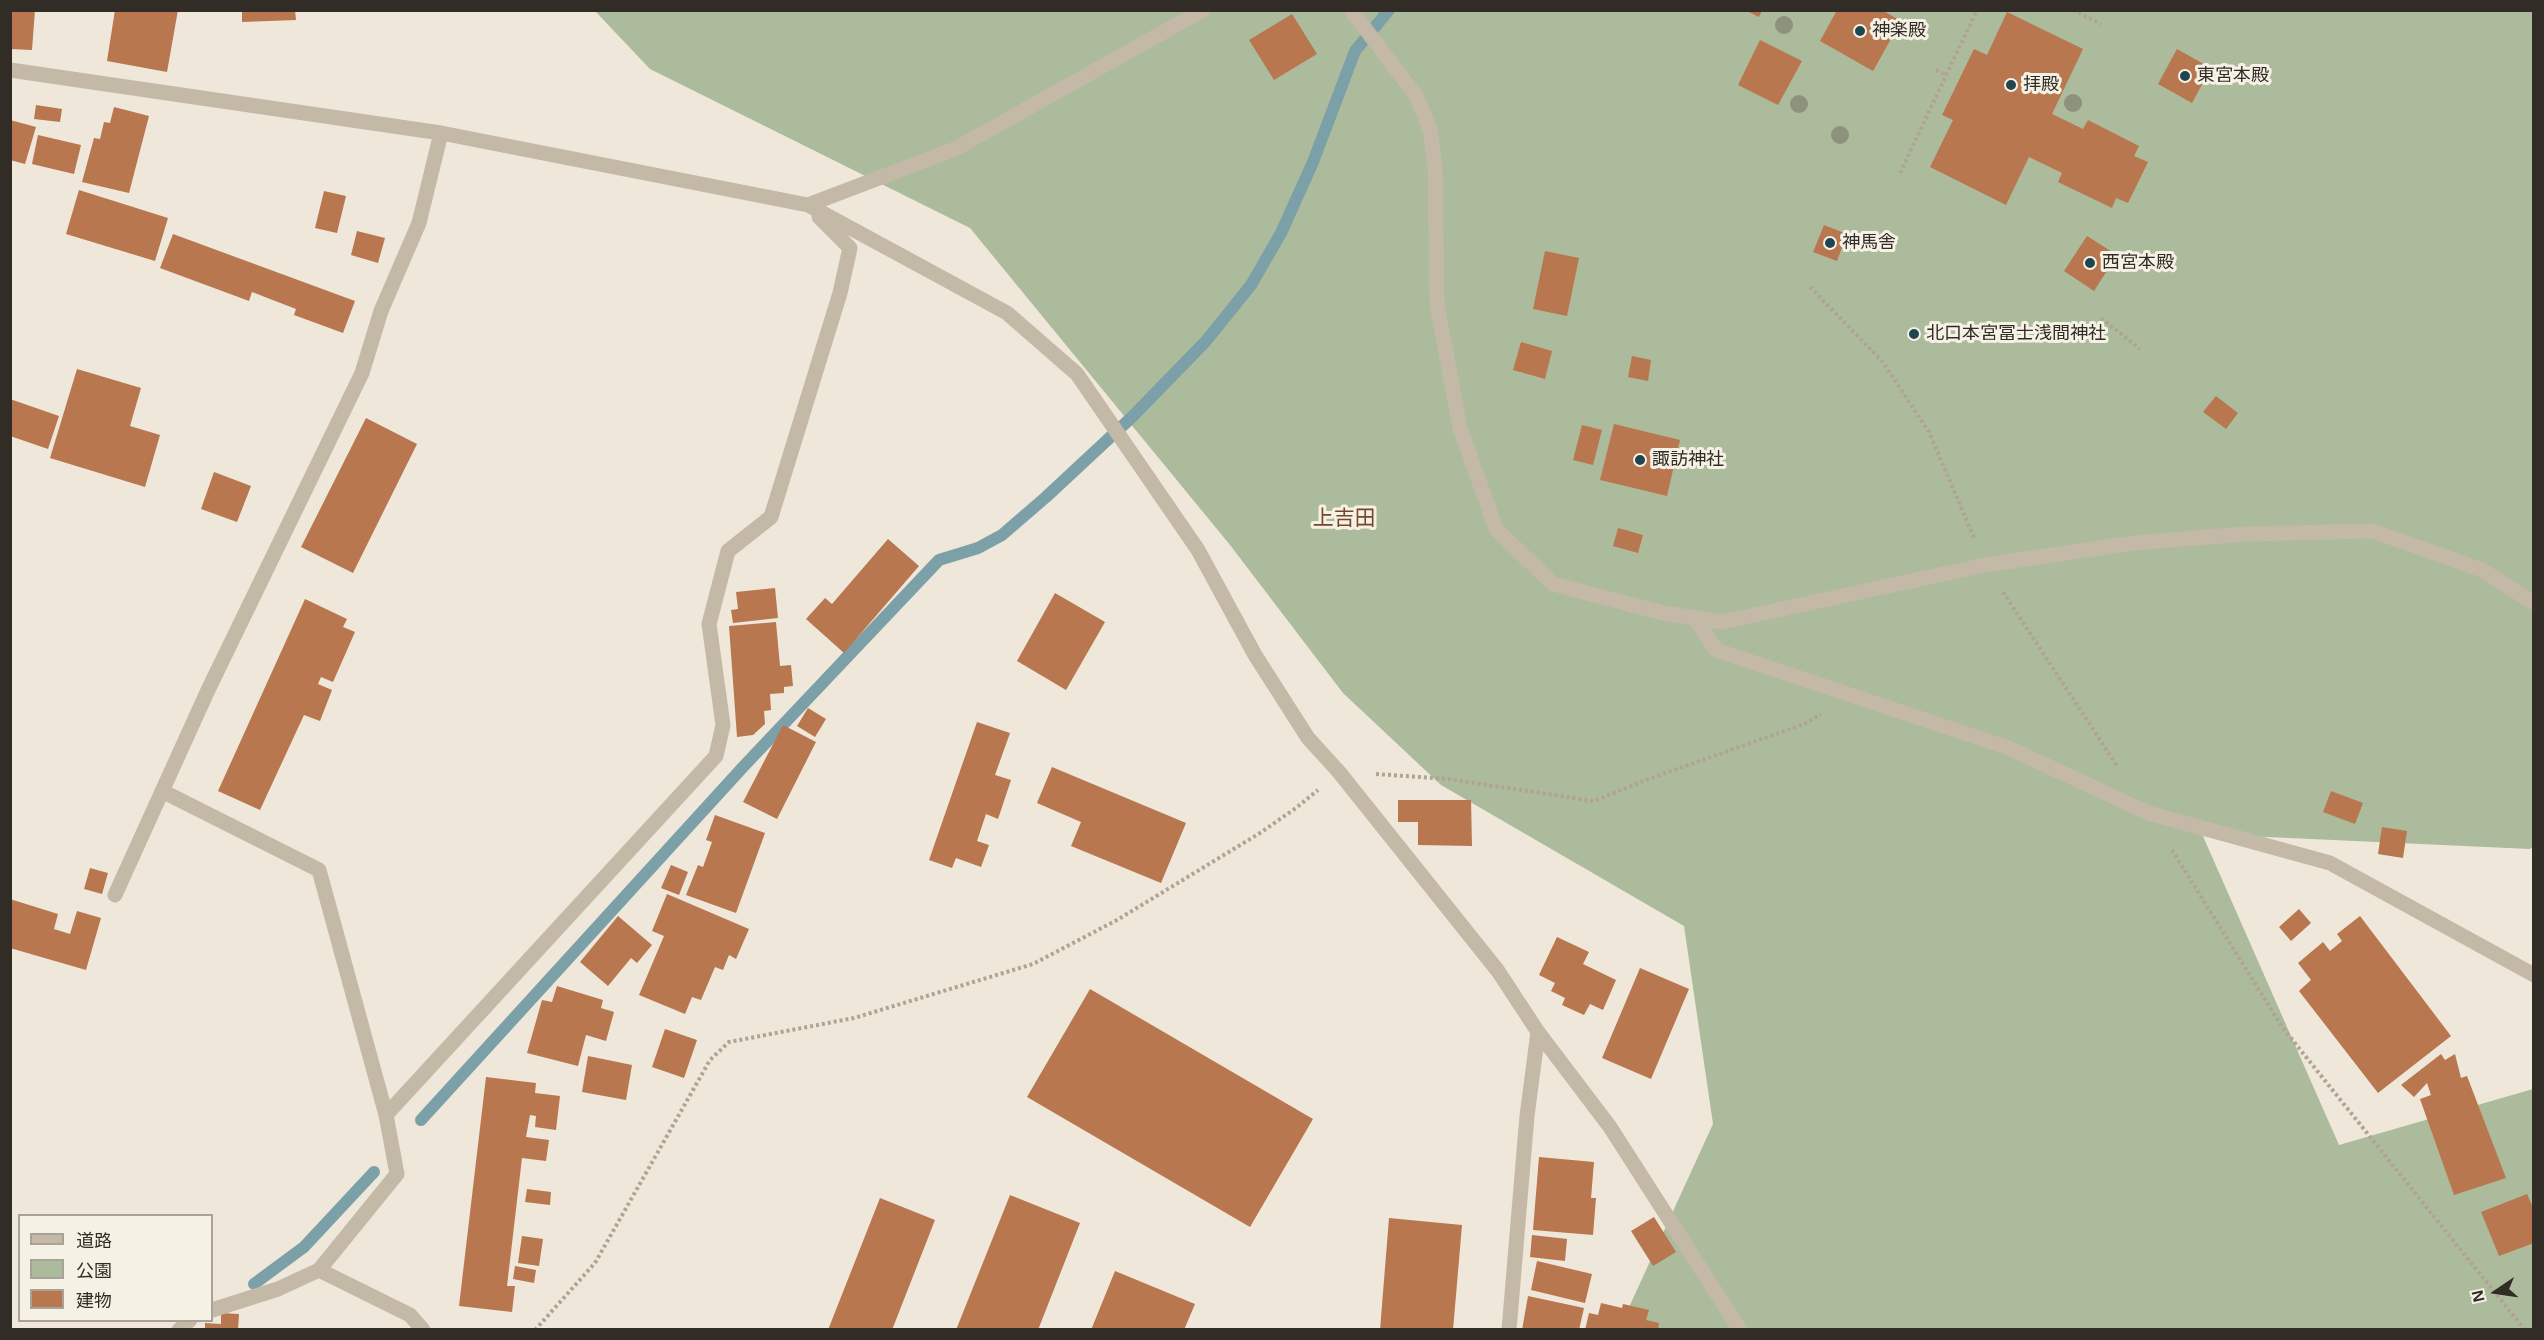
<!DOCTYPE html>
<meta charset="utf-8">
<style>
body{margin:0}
#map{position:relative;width:2544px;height:1340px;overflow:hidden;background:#eee7da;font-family:Helvetica,"Noto Sans JP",sans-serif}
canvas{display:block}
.frame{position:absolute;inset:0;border:12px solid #322c27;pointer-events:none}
.legend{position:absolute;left:18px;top:1214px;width:195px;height:108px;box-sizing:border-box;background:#f6f1e5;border:2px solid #a8a299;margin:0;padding:8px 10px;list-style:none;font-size:18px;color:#322c27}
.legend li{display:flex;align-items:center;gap:12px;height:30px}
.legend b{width:30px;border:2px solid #a8a299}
.north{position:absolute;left:2466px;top:1262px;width:60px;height:60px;-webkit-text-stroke:4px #f6f1e5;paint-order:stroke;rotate:257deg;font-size:16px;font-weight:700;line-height:24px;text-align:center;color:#322c27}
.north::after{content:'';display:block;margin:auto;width:21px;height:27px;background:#322c27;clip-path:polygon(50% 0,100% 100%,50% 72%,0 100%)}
</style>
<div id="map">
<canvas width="2544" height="1340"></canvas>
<div class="frame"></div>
<ul class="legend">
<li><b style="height:8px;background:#c4b9a7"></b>道路</li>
<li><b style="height:16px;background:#acbb9c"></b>公園</li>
<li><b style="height:16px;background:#b8774e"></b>建物</li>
</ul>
<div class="north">N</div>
</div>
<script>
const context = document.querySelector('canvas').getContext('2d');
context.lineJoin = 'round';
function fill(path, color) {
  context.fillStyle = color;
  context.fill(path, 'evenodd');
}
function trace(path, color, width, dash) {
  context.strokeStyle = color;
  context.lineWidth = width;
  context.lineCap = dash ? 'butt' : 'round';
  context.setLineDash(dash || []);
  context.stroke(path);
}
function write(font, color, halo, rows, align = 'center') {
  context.font = font + ' Helvetica,"Noto Sans JP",sans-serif';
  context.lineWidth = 6;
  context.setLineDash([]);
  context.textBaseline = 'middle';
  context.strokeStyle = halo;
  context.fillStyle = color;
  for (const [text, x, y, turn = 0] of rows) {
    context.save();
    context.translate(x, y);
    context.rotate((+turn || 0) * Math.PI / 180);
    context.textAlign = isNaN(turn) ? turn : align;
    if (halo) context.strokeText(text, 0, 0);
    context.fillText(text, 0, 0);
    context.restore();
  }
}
fill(new Path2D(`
 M595,11h1938v836l-3,2 -328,-15 137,311 194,-56v240h-914l94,-205 -29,-198 -243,-141 -98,-92 -113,-148 -260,-317 -320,-159z`), '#acbb9c');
trace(new Path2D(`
 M421,1120l322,-353 196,-207 39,-12 24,-13 44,-38 86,-80 74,-76 45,-56 30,-52 32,-71 42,-111 34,-41
 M254,1284l50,-37 70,-75`), '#7ca0a8', 12);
fill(new Path2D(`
 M10,10h25l-3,40 -22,-1z
 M115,10h63l-11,62 -60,-11z
 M242,10h53l1,10 -54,2z
 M1745,10h17l-3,7z
 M1837,10h45l19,11 -28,50 -53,-30z
 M2007,12l76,37 -31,65 31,15 5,-9 51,26 -5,10 14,6 -20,41 -12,-5 -4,10 -54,-26 4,-9 -33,-16 -23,48 -76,-38 23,-47 -11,-5 32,-66 13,6z
 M1292,14l25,40 -43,26 -25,-40z
 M1760,40l42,21 -24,44 -40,-20z
 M2177,49l34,19 -19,35 -34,-19z
 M36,105l26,4 -2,13 -26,-3z
 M114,107l35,9 -20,77 -47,-11 12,-44 6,1 4,-17 6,1z
 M10,120l26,7 -11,37 -15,-4z
 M38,135l43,10 -7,29 -42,-10z
 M79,190l89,28 -13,43 -89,-27z
 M324,191l22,5 -9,37 -22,-5z
 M1824,225l23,9 -10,27 -24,-9z
 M357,231l28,7 -7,25 -27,-8z
 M173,234l182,67 -12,32 -49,-18 2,-6 -44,-17 -3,9 -89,-33z
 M2087,236l30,19 -23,36 -30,-20z
 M1545,251l34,7 -12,58 -34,-7z
 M1521,342l31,9 -7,28 -32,-9z
 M1632,356l19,4 -3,21 -20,-4z
 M77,369l64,19 -11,38 30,9 -15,52 -95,-29z
 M2216,396l22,17 -12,16 -23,-17z
 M10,399l49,17 -11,33 -38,-13z
 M366,418l51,26 -64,129 -52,-26z
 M1614,424l66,16 -13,56 -67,-16z
 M1582,425l20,5 -9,35 -20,-5z
 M214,472l37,14 -14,36 -36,-13z
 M1618,528l25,7 -5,18 -25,-7z
 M888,539l31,27 -75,87 -38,-34 19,-21 7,6z
 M775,588l3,30 -45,5 -2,-13 7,-1 -2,-17z
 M1055,593l50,29 -39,68 -49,-29z
 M305,599l42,20 -4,8 12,5 -22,50 -12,-5 -3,7 14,6 -12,31 -16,-6 -44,95 -42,-19z
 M776,622l4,44 11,-1 2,21 -9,1v6l-14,1 1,16 -7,1 1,13 -12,11 -16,2 -8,-111z
 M808,708l18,11 -11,18 -18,-11z
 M977,722l33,11 -15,42 16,5 -13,39 -12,-5 -9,27 12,4 -8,22 -25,-9 -4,10 -23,-8z
 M783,725l33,17 -39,77 -34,-17z
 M1052,767l134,56 -25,60 -90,-37 10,-24 -44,-19z
 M2331,791l32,12 -8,21 -32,-12z
 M1398,800h73l1,46 -54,-1v-23h-20z
 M715,815l50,18 -29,80 -50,-18 12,-30 5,2 9,-25 -6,-2z
 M2382,827l25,4 -4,27 -25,-4z
 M671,865l17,7 -9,23 -18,-7z
 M90,868l18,5 -6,21 -18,-5z
 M667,894l82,35 -13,30 -7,-4 -6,15 -8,-3 -14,33 -9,-3 -7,17 -46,-19 25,-59 -12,-5z
 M10,899l48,15 -4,15 16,5 7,-23 24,7 -15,52 -76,-22z
 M2299,909l12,14 -20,18 -12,-14z
 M618,916l34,29 -15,18 -6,-5 -23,28 -28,-24z
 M2360,916l91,120 -73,57 -79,-102 12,-11 -13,-17 25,-21 7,9 12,-10 -5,-7z
 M1557,937l32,15 -6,12 33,16 -13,30 -13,-6 -6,11 -22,-10 3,-7 -14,-7 4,-8 -16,-8z
 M1640,968l49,21 -38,90 -49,-21z
 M557,986l46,14 -2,8 13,4 -8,29 -20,-6 -8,31 -51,-13 15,-53 10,2z
 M1090,989l223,130 -63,108 -223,-130z
 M665,1029l32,11 -13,38 -32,-11z
 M2441,1054l4,6 10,-6 6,24 6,-2 39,102 -52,17 -34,-96 11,-4 -4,-12 -13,14 -13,-12z
 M588,1056l44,9 -6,35 -44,-8z
 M486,1077l50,6 -1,10 25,3 -4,34 -21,-3 1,-11 -6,-1 -4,22 23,3 -3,21 -24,-3 -15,128h8l-3,26 -53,-6z
 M1539,1157l55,5 -3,36h5l-3,37 -60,-5z
 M527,1189l24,3 -1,13 -25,-3z
 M2527,1194l7,16v33l-35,13 -18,-44z
 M1010,1195l70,28 -42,107h-82z
 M880,1198l55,22 -43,110h-64z
 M1654,1217l22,35 -23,14 -22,-35z
 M1389,1218l73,7 -9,105h-73z
 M1532,1235l35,4 -2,22 -35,-4z
 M522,1236l21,3 -4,27 -21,-3z
 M1537,1261l55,13 -7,29 -54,-13z
 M515,1266l21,4 -2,13 -21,-4z
 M1115,1271l80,33 -11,26h-93z
 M1528,1296l56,12 -5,22h-57z
 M1601,1303l21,5 1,-4 26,6 -3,10 13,3 -1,7h-73l4,-17 9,2z
 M221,1313l18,1 -1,16h-33v-7l16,1z`), '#b8774e');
trace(new Path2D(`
 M2073,10l28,14
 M1936,70l10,5
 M1900,173l77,-163
 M1810,287l72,74 47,71 46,108
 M2101,318l39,31
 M2003,592l114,174
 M1376,774l72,5 146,22 57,-23 153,-54 17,-10
 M2172,850l110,177 243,303
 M535,1330l60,-67 115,-203 19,-18 125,-24 179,-54 84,-44 143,-87 36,-25 22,-18`), '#b0a392', 4, [3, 3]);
trace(new Path2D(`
 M1351,10l66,87 13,33 5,35 2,140 23,123 36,101 57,55 110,29 59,9 263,-57 148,-22 113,-9 127,-3 109,39 52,33
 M10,70l431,63 367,72 199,108 70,61 121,176 57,105 53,83 31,34 159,199 40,61 72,95 130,203
 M808,205l147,-56 248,-139
 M1696,620l20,30 293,98 139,65 182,50 204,112
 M162,791l157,79 67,245
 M115,895l93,-205 154,-317 19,-62 38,-88 22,-90
 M319,1270l91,45 13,15
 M212,1310l66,-21 41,-19 78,-96 -11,-59 330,-359 7,-31 -14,-101 19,-73 43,-34 69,-224 10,-45 -31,-31
 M179,1330l11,-10
 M1509,1330l18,-214 11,-84`), '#c4b9a7', 15);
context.fillStyle = '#8d927b';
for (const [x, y] of [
 [1784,25],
 [2073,103],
 [1799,104],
 [1840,135]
]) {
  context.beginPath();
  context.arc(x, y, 9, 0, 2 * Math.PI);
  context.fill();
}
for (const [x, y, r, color] of [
 [1860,31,6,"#21454e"],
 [2185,76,6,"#21454e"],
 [2011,85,6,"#21454e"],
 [1830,243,6,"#21454e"],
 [2090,263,6,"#21454e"],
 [1914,334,6,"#21454e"],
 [1640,460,6,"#21454e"]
]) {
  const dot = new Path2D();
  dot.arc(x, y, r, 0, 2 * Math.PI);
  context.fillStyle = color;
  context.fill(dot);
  trace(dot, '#f6f1e5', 2);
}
write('18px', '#322c27', '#f6f1e5', [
 ["神楽殿",1872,31],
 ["東宮本殿",2197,76],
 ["拝殿",2023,85],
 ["神馬舎",1842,243],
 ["西宮本殿",2102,263],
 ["北口本宮冨士浅間神社",1926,334],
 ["諏訪神社",1652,460]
], 'left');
write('21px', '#784729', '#f6f1e5', [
 ["上吉田",1344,519]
]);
</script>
